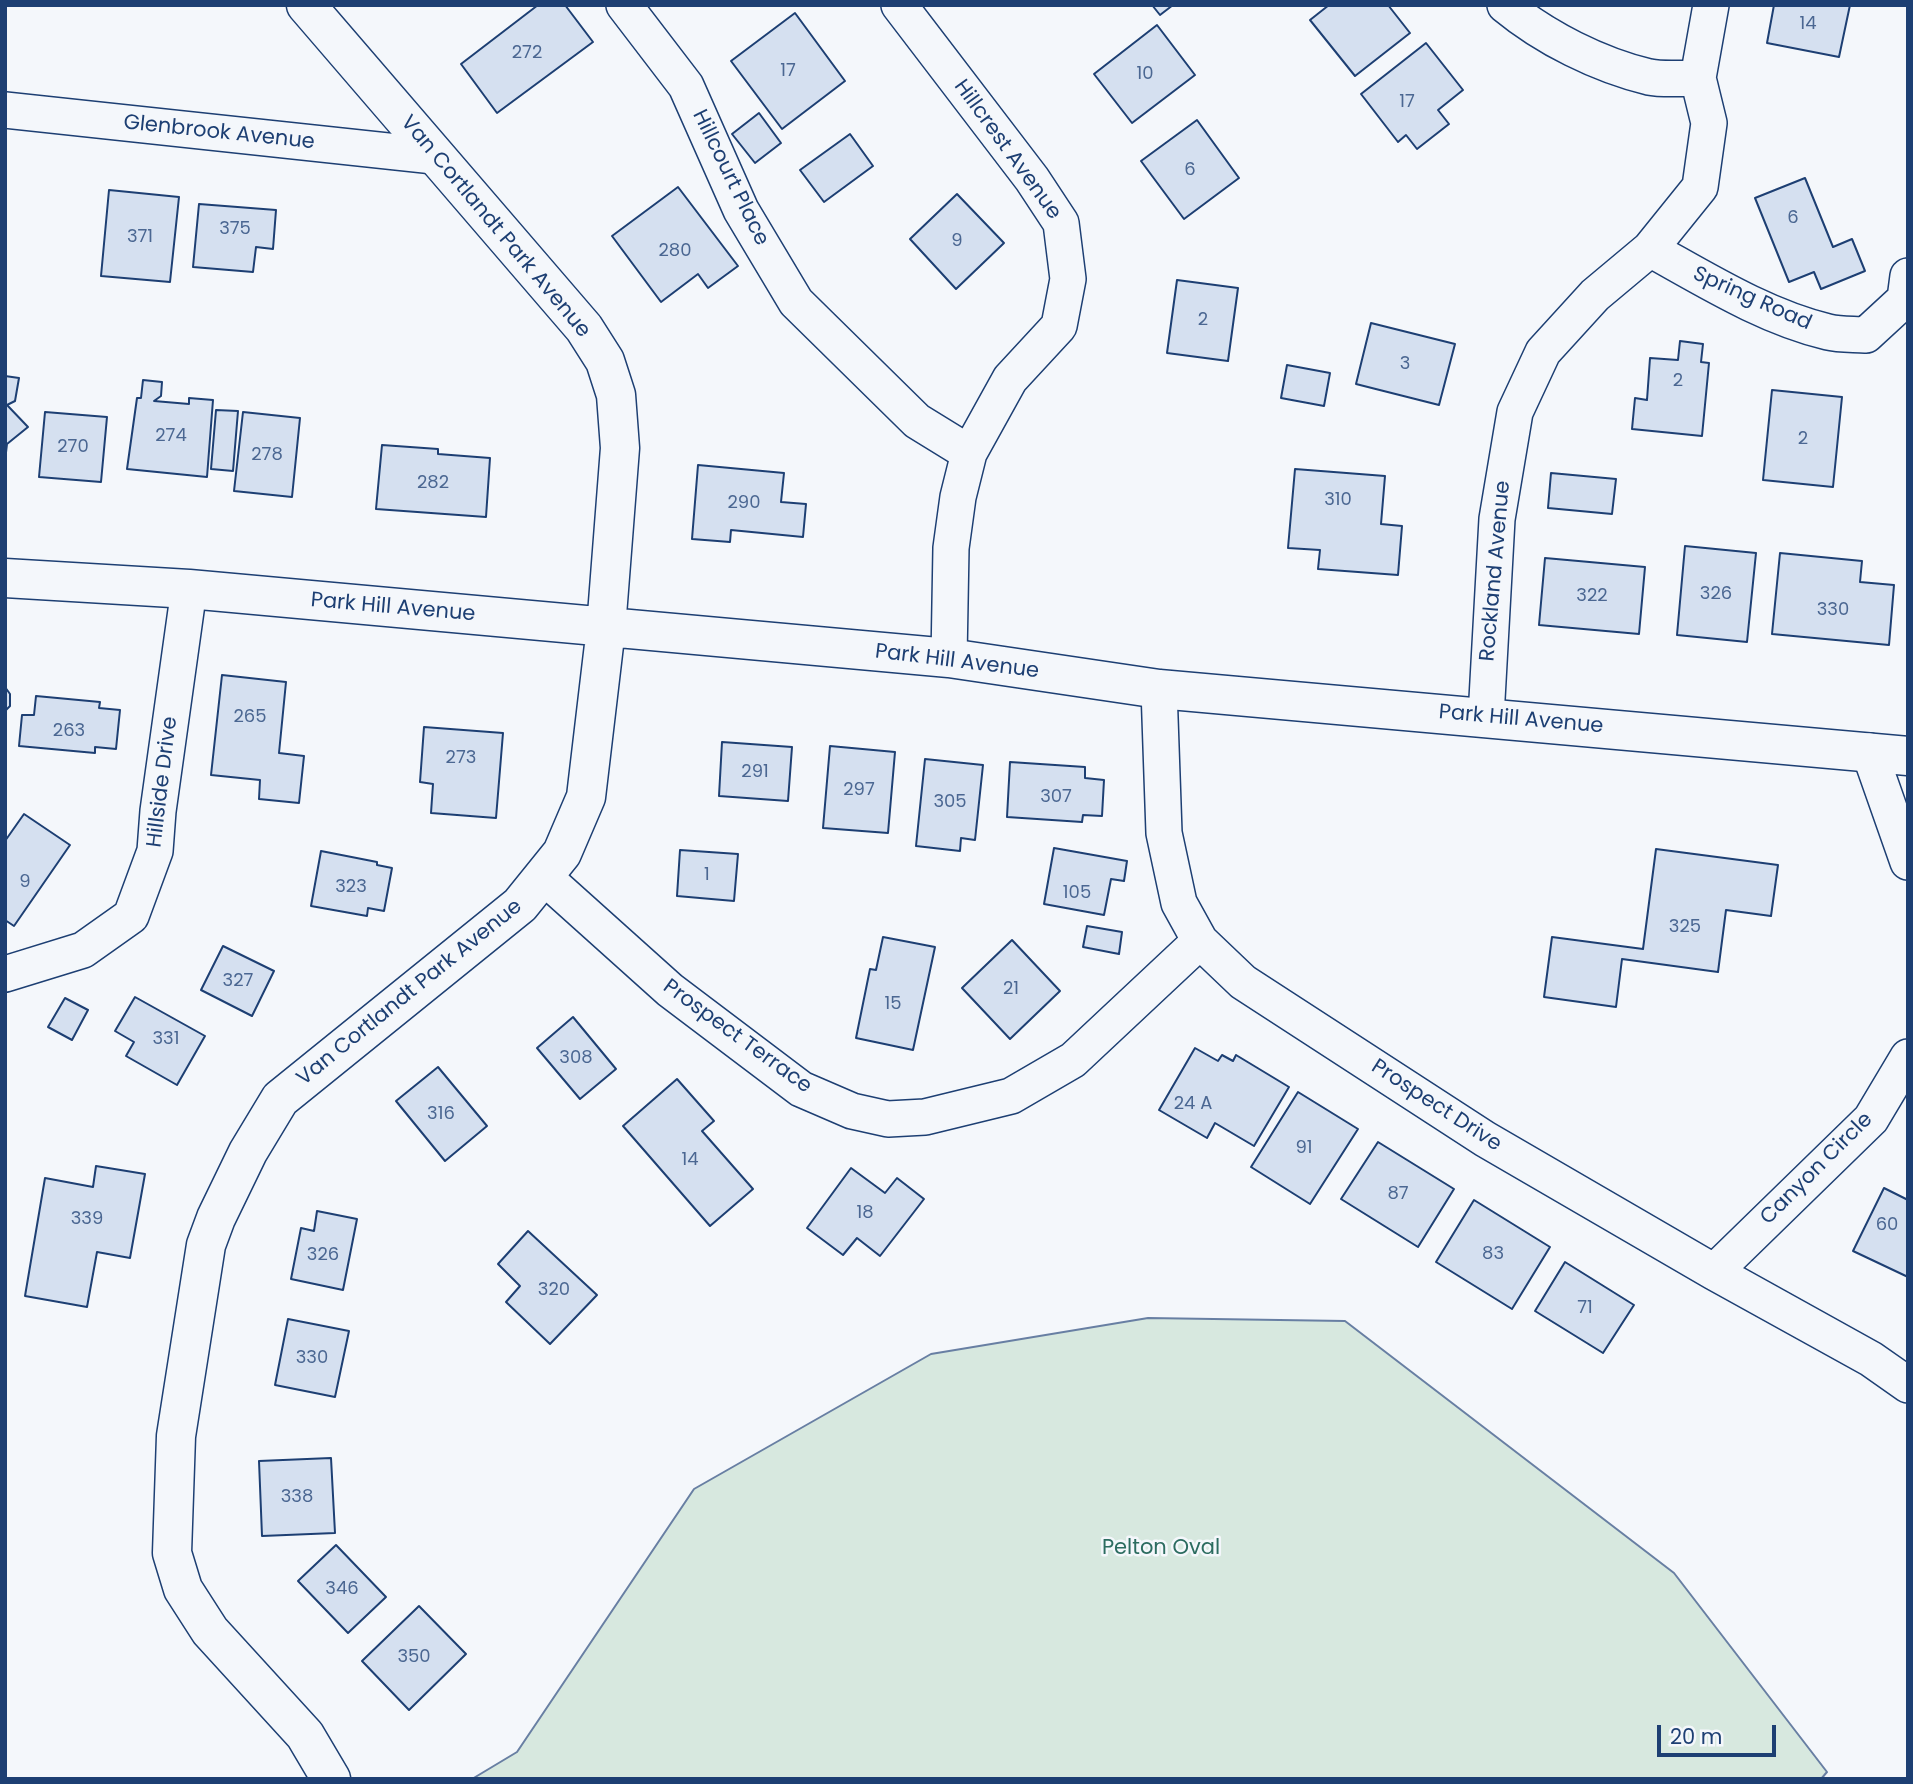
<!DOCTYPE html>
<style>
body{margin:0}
#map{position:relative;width:1913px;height:1784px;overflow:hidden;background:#f4f7fb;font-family:Poppins,sans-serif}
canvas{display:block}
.frame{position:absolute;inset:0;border:7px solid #1d3f73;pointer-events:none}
.scale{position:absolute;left:1657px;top:1725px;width:119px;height:32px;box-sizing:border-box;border:4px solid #1d3f73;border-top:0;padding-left:9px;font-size:21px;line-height:24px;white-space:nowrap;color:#1d3f73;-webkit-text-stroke:5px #f4f7fb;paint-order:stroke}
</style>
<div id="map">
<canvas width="1913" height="1784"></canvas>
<div class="frame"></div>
<div class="scale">20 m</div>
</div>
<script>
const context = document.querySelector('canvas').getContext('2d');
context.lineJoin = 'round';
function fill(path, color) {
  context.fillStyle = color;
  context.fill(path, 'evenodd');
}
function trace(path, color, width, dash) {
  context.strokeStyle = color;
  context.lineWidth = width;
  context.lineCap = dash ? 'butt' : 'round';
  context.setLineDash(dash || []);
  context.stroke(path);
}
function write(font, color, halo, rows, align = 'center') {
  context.font = font + ' Poppins,sans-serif';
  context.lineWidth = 5;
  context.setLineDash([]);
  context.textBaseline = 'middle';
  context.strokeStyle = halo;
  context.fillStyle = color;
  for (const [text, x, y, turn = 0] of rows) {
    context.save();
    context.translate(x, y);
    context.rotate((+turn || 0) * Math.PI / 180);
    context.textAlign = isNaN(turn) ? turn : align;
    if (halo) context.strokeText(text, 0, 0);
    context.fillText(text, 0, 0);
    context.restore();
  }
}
const green = new Path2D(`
 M1148,1318l197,3 329,252 153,199 -6,7h-1349l45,-27 177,-263 237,-135z`);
fill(green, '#d7e8df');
trace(green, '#687fa3', 2);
const building = new Path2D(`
 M538,5h27l28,37 -96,71 -36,-49z
 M1152,5h21l-13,10z
 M1329,5h59l22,28 -55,43 -45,-56z
 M1774,5h76l-11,52 -72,-14z
 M795,13l50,68 -63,48 -51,-68z
 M1157,25l38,50 -63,48 -38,-49z
 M1426,43l37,47 -25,20 11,14 -32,25 -11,-14 -8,7 -37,-48z
 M759,113l22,30 -26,20 -23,-29z
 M1197,120l42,58 -55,41 -43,-58z
 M850,134l23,32 -49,36 -24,-32z
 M1805,178l28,69 19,-8 13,32 -44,18 -7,-17 -25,10 -34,-84z
 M678,187l60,79 -30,22 -10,-14 -37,28 -49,-66z
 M109,190l70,7 -9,85 -69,-6z
 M957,194l47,49 -48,46 -46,-50z
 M199,204l77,6 -3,39 -17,-2 -3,25 -60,-5z
 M1177,280l61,8 -10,73 -61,-8z
 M1371,323l84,21 -16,61 -83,-21z
 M1680,341l23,3 -2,18 8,1 -7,73 -70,-7 3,-31 12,2 3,-42 28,2z
 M1287,365l43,8 -6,33 -43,-8z
 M5,376l14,2 -4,23 -8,4 21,22 -21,17 -2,17z
 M143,380l19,2 -1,14 -7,5 35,3v-6l24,2 -6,77 -80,-8 10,-71h4z
 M1772,390l70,7 -9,90 -70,-7z
 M216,410l22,1 -5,60 -22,-2z
 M45,412l62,5 -6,65 -62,-5z
 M243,412l57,6 -8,79 -58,-6z
 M382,445l56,4v5l52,4 -4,59 -110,-8z
 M698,465l86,8 -3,29 25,2 -3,33 -72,-7 -1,12 -38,-3z
 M1295,469l90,7 -4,48 21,2 -4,49 -80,-6 2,-19 -32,-2z
 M1551,473l65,6 -4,35 -64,-6z
 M1685,546l71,7 -9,89 -70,-7z
 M1780,553l82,8 -2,21 34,3 -5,60 -117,-11z
 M1545,558l100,9 -6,67 -100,-9z
 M222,675l64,7 -7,71 25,3 -5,47 -40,-4 1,-19 -49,-5z
 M5,687l5,7v12l-5,5z
 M36,696l64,6 -1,6 21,2 -4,39 -21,-2v6l-76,-7 3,-31h12z
 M424,727l79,6 -7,85 -65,-5 2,-29 -13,-2z
 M722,742l70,5 -4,54 -69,-5z
 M830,746l65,6 -7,81 -65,-5z
 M925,759l58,6 -8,75 -14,-2 -1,13 -44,-5z
 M1010,762l75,5v11l19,2 -2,36 -19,-1 -1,7 -75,-5z
 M24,814l46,31 -56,81 -9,-6v-79z
 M1054,848l73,13 -3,20 -13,-2 -7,36 -60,-11z
 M1656,849l122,16 -7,51 -45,-6 -8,62 -96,-13 -6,48 -72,-10 8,-60 91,12z
 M680,850l58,4 -4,47 -57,-5z
 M321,851l56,11v3l15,3 -8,43 -16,-3 -1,8 -56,-10z
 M1087,926l35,6 -3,22 -36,-7z
 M883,937l52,10 -22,103 -57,-12 14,-69 6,1z
 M1012,940l48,51 -50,48 -48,-51z
 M223,946l51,25 -22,45 -51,-26z
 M135,997l70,39 -28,49 -51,-29 8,-14 -19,-11z
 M65,998l23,12 -16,30 -24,-13z
 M573,1017l43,52 -36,30 -43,-51z
 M1195,1048l23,13 4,-6 11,6 3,-6 53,32 -35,59 -39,-23 -8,15 -48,-28z
 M438,1067l49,59 -42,35 -49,-60z
 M677,1079l37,42 -12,10 51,58 -43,37 -87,-100z
 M1298,1092l60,37 -48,75 -59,-37z
 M1378,1142l76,47 -36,58 -77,-48z
 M96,1166l49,8 -15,84 -33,-6 -10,55 -62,-11 20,-118 48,9z
 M851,1168l34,25 12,-15 27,21 -44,57 -23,-18 -14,17 -36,-27z
 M1884,1188l24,12v77l-55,-26z
 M1474,1200l76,47 -38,62 -76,-47z
 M317,1211l40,8 -14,71 -52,-11 10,-51 13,3z
 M528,1231l69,64 -47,49 -44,-42 14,-16 -22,-22z
 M1565,1262l69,43 -31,48 -68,-42z
 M288,1319l61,12 -14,66 -60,-12z
 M331,1458l4,75 -73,3 -3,-75z
 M336,1545l50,52 -38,36 -50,-52z
 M419,1606l47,48 -57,56 -47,-49z`);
fill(building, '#d5e0f0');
trace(building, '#1d3f73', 2);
const minor = new Path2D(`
 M624,5l62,81 55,124 55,92 121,119 52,32
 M899,5l133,174 29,44 7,56 -9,47 -49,53 -41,74 -11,44 -7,51 -2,110
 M1505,5c40,33 94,60 144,72 15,3 34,1 49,1
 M5,110l429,46
 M1650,249c56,31 115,68 178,83 12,3 26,2 38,3l39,-36 3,-23
 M1159,689l5,144 15,70 21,38 43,41 242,157 229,133 157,87 37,26
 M1486,717l11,-198 18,-107 28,-60 52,-57 55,-46 50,-62 9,-64 -11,-45 13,-73
 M1869,751l39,111
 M543,876l127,114 131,99 51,22 36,8 37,-2 86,-21 62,-36 127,-119
 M5,974l78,-24 48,-34 24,-65 3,-40 31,-222
 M1714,1272l157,-153 37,-62`);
const tertiary = new Path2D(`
 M306,5l278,323 21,33 11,34 4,53 -14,180 -20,169 -24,56 -42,52 -240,194 -32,53 -32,66 -10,27 -30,191 -4,117 11,36 27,42 95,104 26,44
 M5,578l184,11 760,69 210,31 749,67`);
trace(minor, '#1d3f73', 38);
trace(tertiary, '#1d3f73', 41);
trace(minor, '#f4f7fb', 35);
trace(tertiary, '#f4f7fb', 38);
write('18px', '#4b6792', null, [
 ["14",1808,24],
 ["272",527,53],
 ["17",788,71],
 ["10",1145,74],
 ["17",1407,102],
 ["6",1190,170],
 ["6",1793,218],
 ["375",235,229],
 ["371",140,237],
 ["9",957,241],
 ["280",675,251],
 ["2",1203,320],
 ["3",1405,364],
 ["2",1678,381],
 ["274",171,436],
 ["2",1803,439],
 ["270",73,447],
 ["278",267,455],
 ["282",433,483],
 ["310",1338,500],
 ["290",744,503],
 ["326",1716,594],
 ["322",1592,596],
 ["330",1833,610],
 ["265",250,717],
 ["263",69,731],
 ["273",461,758],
 ["291",755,772],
 ["297",859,790],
 ["307",1056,797],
 ["305",950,802],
 ["1",707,875],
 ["9",25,882],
 ["323",351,887],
 ["105",1077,893],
 ["325",1685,927],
 ["327",238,981],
 ["21",1011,989],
 ["15",893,1004],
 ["331",166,1039],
 ["308",576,1058],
 ["24 A",1193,1104],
 ["316",441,1114],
 ["91",1304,1148],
 ["14",690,1160],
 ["87",1398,1194],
 ["18",865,1213],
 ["339",87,1219],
 ["60",1887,1225],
 ["83",1493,1254],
 ["326",323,1255],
 ["320",554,1290],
 ["71",1585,1308],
 ["330",312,1358],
 ["338",297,1497],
 ["346",342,1589],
 ["350",414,1657]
]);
write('21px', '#1d3f73', '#f4f7fb', [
 ["Glenbrook Avenue",219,133,6],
 ["Hillcrest Avenue",1007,150,54],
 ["Hillcourt Place",730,178,64],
 ["Van Cortlandt Park Avenue",495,227,50],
 ["Spring Road",1752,299,24],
 ["Rockland Avenue",1496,571,-85],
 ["Park Hill Avenue",393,608,5],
 ["Park Hill Avenue",957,662,7],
 ["Park Hill Avenue",1521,720,5],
 ["Hillside Drive",163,782,-83],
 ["Van Cortlandt Park Avenue",410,993,-39],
 ["Prospect Terrace",737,1037,36],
 ["Prospect Drive",1436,1106,33],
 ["Canyon Circle",1817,1169,-45]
]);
write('21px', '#2c6c60', '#f4f7fb', [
 ["Pelton Oval",1161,1549]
]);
</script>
